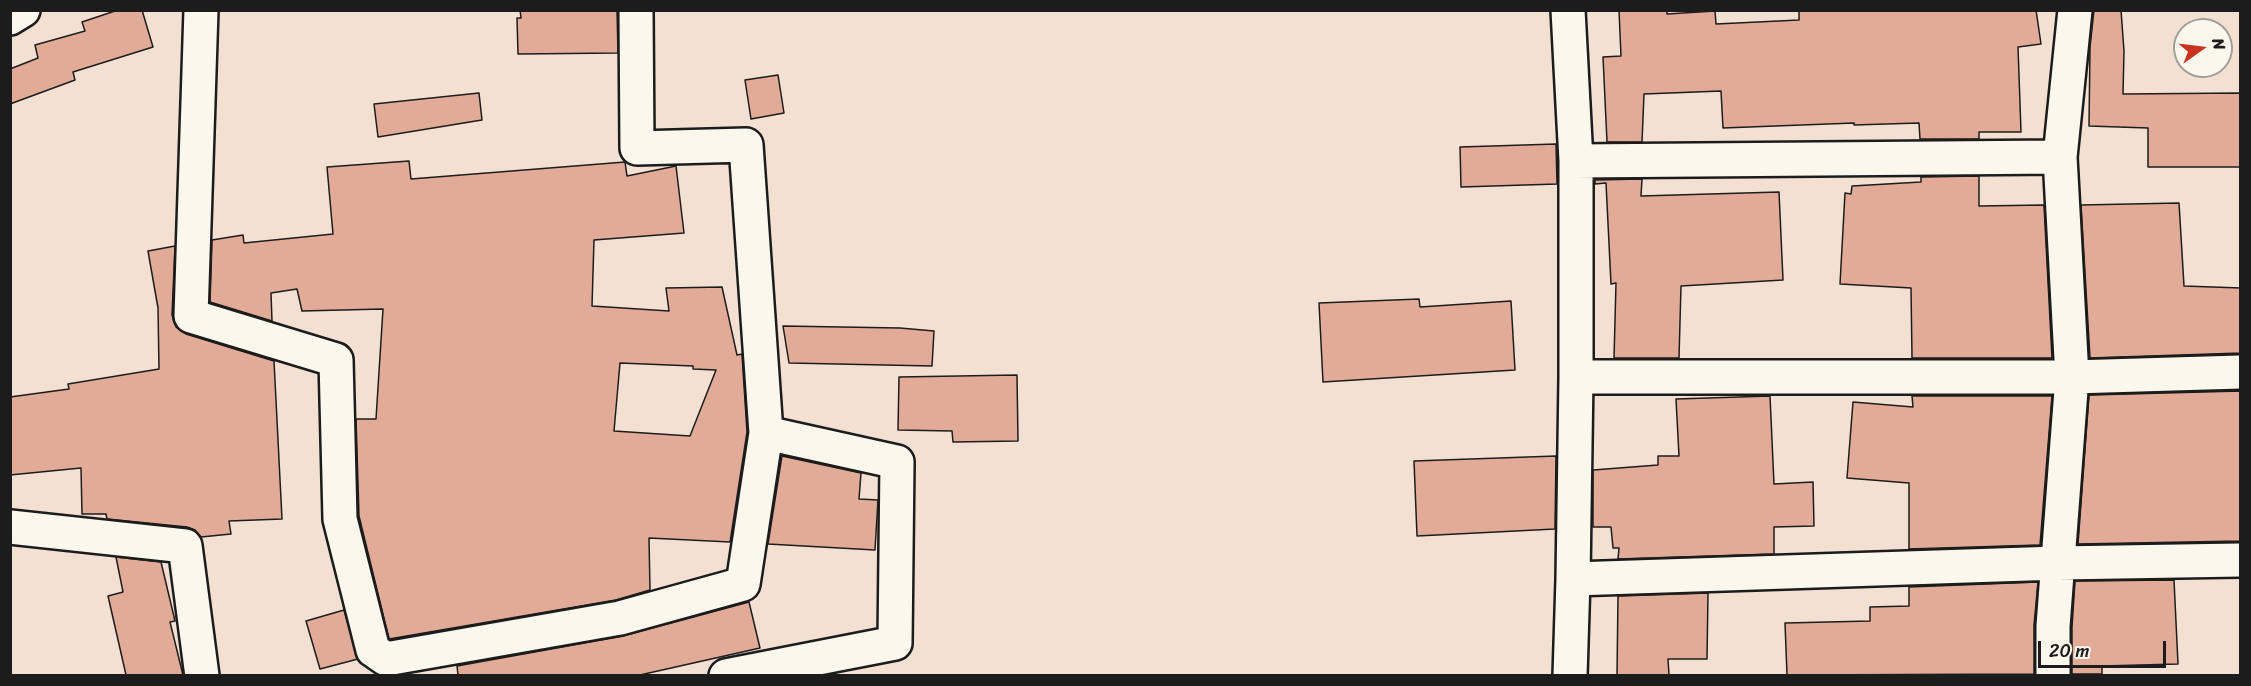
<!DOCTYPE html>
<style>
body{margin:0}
#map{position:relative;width:2251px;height:686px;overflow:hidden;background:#f3e0d2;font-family:Sriracha,sans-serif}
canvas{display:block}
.frame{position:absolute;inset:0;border:12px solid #1c1c1c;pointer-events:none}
.north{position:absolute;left:2173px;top:18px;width:60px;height:60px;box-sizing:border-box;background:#fbf7ec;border:2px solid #a29f99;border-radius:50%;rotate:76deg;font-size:16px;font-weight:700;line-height:24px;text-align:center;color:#1c1c1c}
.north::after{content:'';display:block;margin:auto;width:21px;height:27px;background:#c8321e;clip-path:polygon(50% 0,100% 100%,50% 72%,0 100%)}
.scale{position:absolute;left:2038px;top:641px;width:128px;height:27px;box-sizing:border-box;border:3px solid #1c1c1c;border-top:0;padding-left:8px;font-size:18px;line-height:21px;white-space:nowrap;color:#1c1c1c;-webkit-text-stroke:4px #fbf7ec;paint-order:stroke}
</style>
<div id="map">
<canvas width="2251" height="686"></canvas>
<div class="frame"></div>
<div class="north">N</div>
<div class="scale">20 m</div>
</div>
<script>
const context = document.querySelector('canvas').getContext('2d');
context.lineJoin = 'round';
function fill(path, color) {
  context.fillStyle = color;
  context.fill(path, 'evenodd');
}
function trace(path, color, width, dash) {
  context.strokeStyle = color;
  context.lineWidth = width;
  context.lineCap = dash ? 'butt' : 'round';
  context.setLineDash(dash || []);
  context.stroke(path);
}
const building = new Path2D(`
 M118,10h24l11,37 -80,25 2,8 -65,24v-35l28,-11 -3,-13 50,-14 -3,-9z
 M520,10h97l1,43 -100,1 -1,-36h4z
 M1619,10h48v4l48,-3 1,13 83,-4v-10h237l5,34 -23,3 3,85h-42v7h-59l-1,-16 -65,2v-2l-131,5 -2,-37 -77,3 -2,48h-35l-4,-85 18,-1z
 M2094,10h27l3,41 -1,43 118,-1v74h-93v-39l-59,-2 1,-79z
 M778,75l6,38 -33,6 -6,-39z
 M479,93l3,27 -104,17 -4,-33z
 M1556,144l1,40 -96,3 -1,-40z
 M409,161l2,18 214,-17 2,14 49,-10 8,67 -90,7 -2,66 77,5 -3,-23 56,-1 15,68 5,-1 5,78 -17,110 -81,-4 1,52 -34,10 -227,39 -30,-123 -3,-97h20l7,-110 -81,2 -5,-22 -26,4 1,28 -62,-19 2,-62 31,-5 1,8 89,-9 -6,-67zM620,363l73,3v3l23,1 -26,66 -76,-5z
 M1979,176v30l65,-1 8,153h-140l-1,-70 -71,-4 5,-91 6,1 1,-8 69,-4v-5z
 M1642,179l-1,17 138,-4 4,88 -102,6 -2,72h-65l2,-75 -5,1 -5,-101 -11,1v-4z
 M2179,203l5,83 57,2v65l-151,5 -9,-153z
 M175,246l-3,69 4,12 10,7 88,27 8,158 -53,2 2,13 -30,3 -6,-7 -8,-3 -80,-8 -1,-5h-24l-1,-46 -71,7v-78l59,-8 -1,-5 91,-15 -1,-61 -10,-57z
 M1419,299l1,8 91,-6 4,69 -192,12 -4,-79z
 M783,326l117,2 34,3 -2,35 -143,-3z
 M1017,375l1,66 -65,1 -1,-11 -54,-1 1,-53z
 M2241,391v150l-163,3 11,-149z
 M1770,396l4,88 39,-2 1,44 -40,1v27l-156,5 1,-11h-6l-2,-21h-18v-57l65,-5v-9h21l-3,-57z
 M1912,396h140l-12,149 -131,4v-66l-62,-5 6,-76 60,5z
 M782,456l79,17 -2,26 19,1 -3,50 -107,-6z
 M1556,456l-1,73 -138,7 -3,-75z
 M116,557l45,5 14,59 -5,1 13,53h-57l-18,-79 15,-4z
 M2174,580l4,84 -76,2v8h-30v-47l3,-46z
 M2038,582l-4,43v49l-247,1 -2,-52 85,-2v-14l39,-1v-19z
 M1708,593l-1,66h-39l1,16h-52l1,-79z
 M749,602l11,46 -120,27h-182l-1,-9 166,-30z
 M344,610l14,49 -38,10 -14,-48z`);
fill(building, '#e1ab97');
trace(building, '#1c1c1c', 1.5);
const minor = new Path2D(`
 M201,10l-10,306 145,44 4,159 33,131 13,9 234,-41 123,-34 23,-151
 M636,10l1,138 109,-3 20,288 131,29 -2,181 -169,33
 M1568,10l8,151v216l-3,202 -3,97
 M10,18l13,-8
 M1576,161l484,-4
 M1576,377h496l168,-5
 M10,527l175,19 17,130
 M1573,579l485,-16 182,-3
 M2053,676v-50l19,-249 -12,-220 15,-147`);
trace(minor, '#1c1c1c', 38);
trace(minor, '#fbf7ec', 33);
</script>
